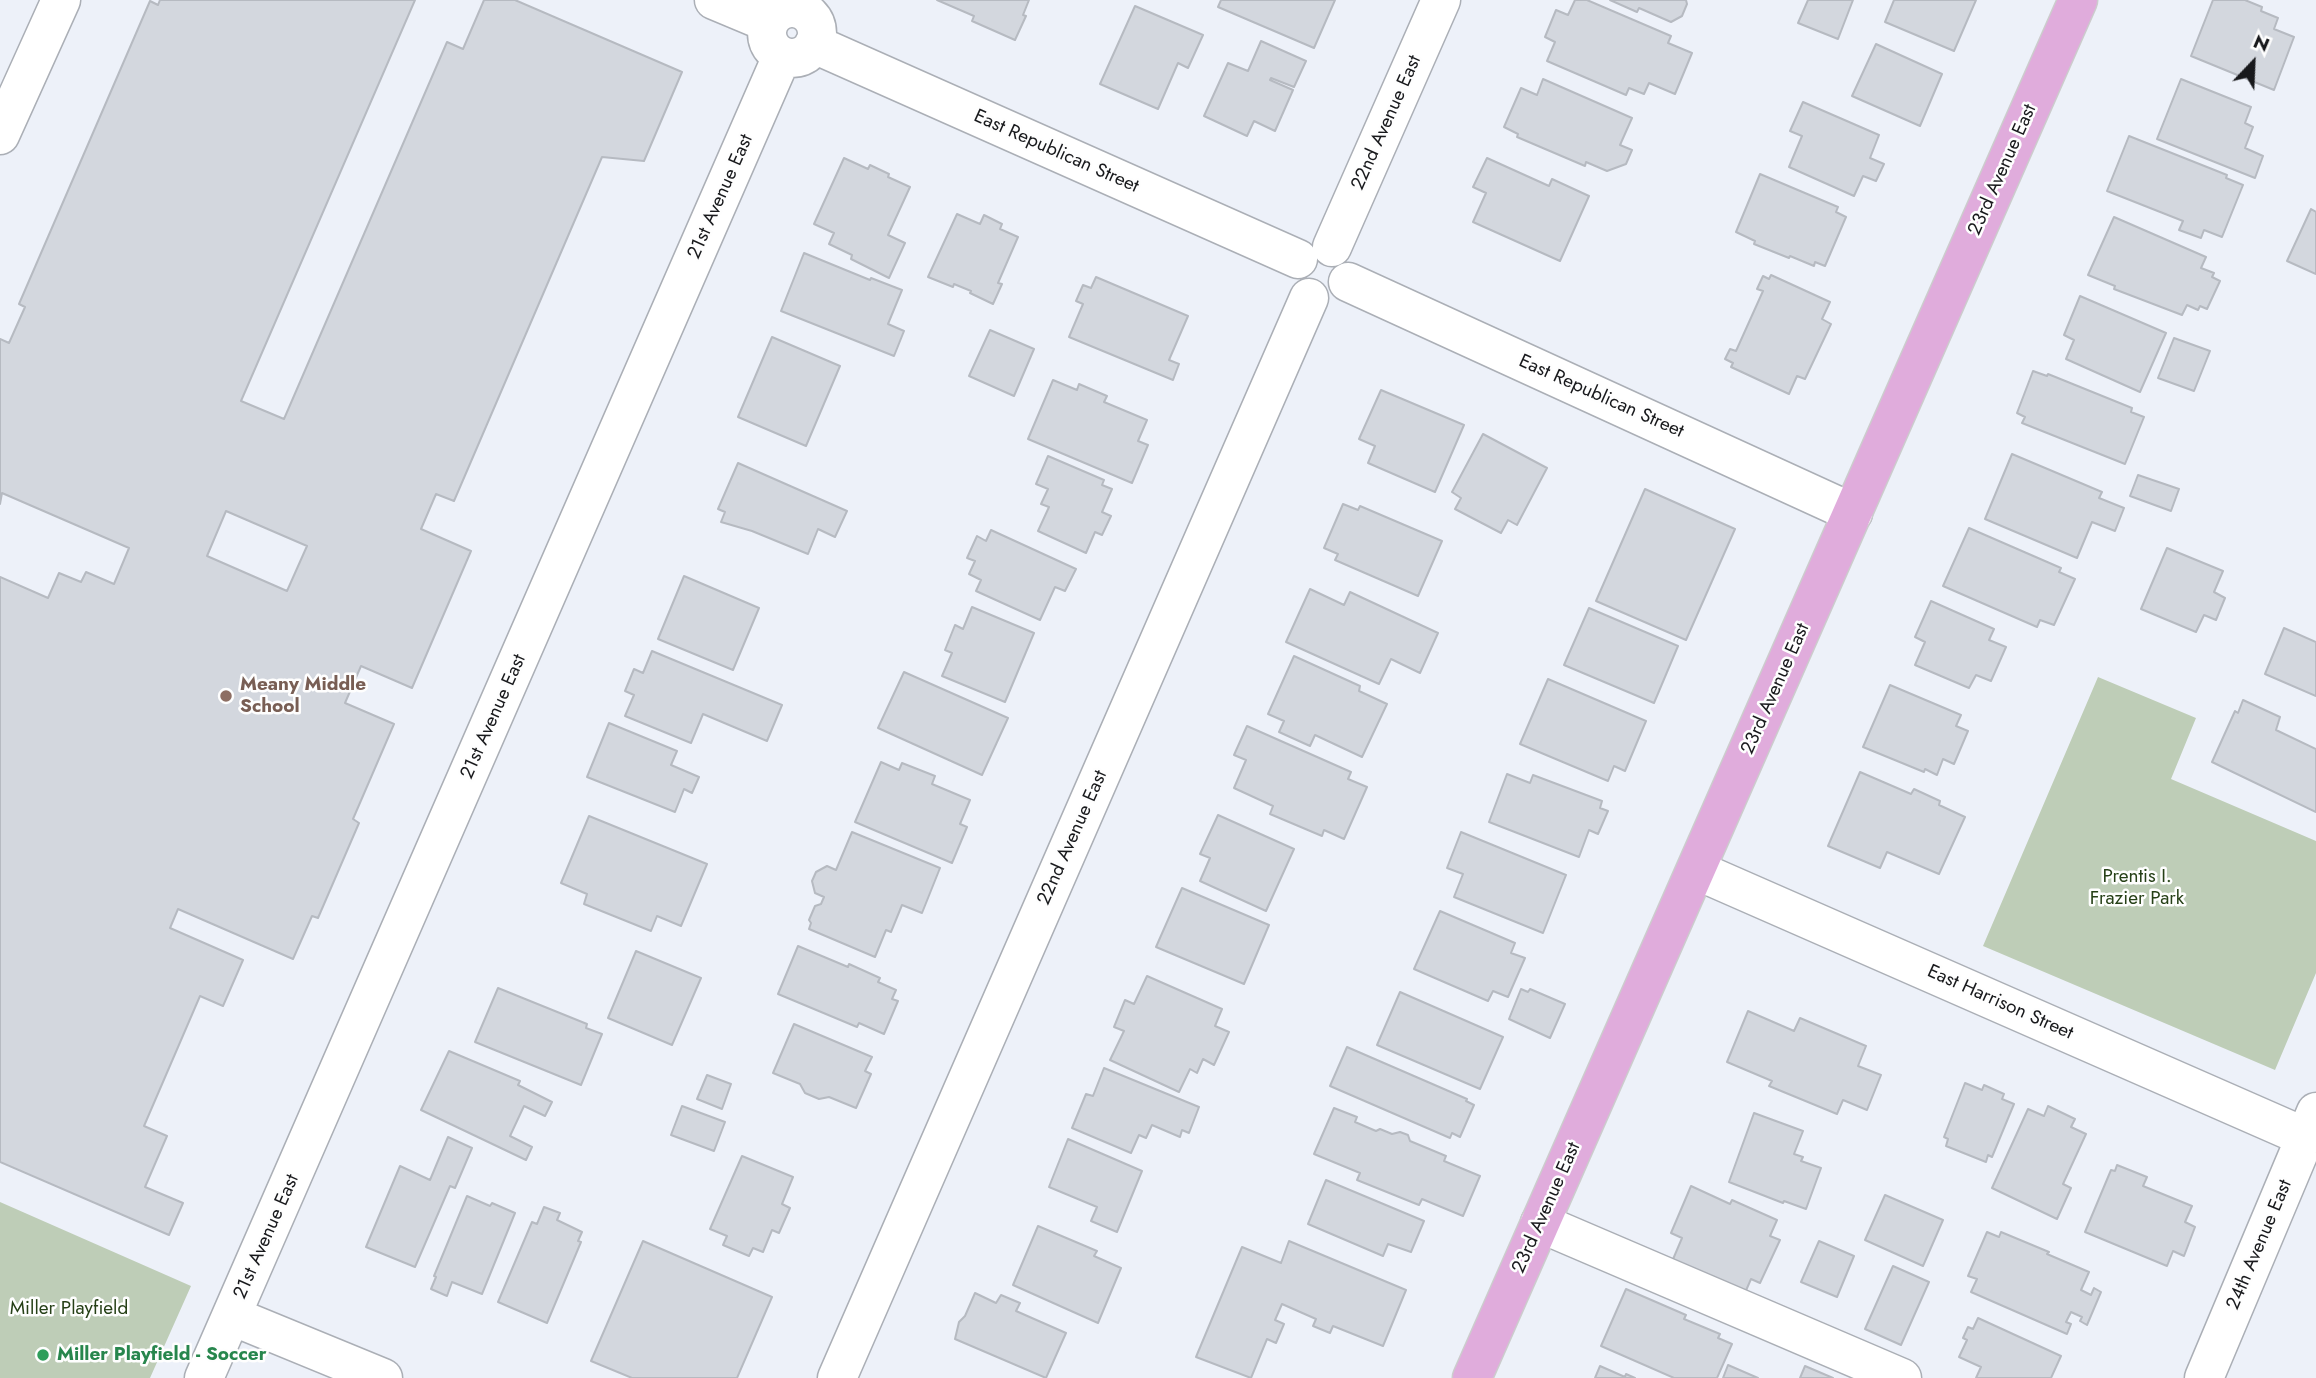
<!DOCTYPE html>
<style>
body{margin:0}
#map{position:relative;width:2316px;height:1378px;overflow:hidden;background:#edf1f9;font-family:Jost,sans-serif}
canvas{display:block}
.north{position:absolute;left:2218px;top:28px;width:70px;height:70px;-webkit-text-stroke:5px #fefefe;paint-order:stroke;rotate:23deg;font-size:19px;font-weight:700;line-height:28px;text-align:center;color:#18191c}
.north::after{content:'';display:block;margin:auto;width:24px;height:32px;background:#18191c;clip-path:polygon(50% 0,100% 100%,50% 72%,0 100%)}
</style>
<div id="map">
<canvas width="2316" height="1378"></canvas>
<div class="north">N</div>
</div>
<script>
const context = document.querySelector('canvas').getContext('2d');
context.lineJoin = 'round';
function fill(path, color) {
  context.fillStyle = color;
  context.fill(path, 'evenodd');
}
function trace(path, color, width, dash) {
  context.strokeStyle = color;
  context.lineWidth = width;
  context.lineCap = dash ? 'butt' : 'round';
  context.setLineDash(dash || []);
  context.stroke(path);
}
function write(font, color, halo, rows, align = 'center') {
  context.font = font + ' Jost,sans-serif';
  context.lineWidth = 5;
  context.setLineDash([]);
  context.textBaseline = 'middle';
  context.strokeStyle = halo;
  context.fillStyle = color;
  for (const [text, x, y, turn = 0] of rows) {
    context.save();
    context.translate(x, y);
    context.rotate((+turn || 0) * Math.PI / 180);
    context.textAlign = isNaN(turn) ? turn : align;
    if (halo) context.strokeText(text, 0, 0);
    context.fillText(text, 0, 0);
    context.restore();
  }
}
fill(new Path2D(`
 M2098,677l98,41 -25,61 145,62v132l-41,97 -292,-124z
 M0,1202l191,84 -41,92h-150z`), '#becdb7');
const building = new Path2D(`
 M160,0h255l-174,401 43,18 163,-377 16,7 21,-49h31l167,72 -38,89 -42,-4 -148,344 -18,-7 -15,35 50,22 -59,137 -51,-22 -16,37 49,21 -41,95 6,4 -41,95 -6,-2 -19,43 -115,-50 -8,19 73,32 -20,46 -23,-10 -56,130 23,10 -22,51 38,16 -14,32 -169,-73v-585l48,21 11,-25 22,9 5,-10 28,12 15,-36 -127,-55 -2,11v-165l9,4 16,-36 -6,-3 131,-303 8,4zM226,511l81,35 -20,45 -80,-35z
 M937,0h92l-6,15 3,1 -11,24 -43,-19 2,-5z
 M1221,0h114l-21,48 -96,-41z
 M1575,0h12l84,36 -3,7 24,10 -17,41 -26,-11 -5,11 -15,-6 -3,7 -79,-34 8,-19 -10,-5 11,-27 12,5z
 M1610,0h76l1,4 -5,12 -11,6 -32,-14 -2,4z
 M1808,0h45l-15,39 -40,-16z
 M1894,0h82l-22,51 -69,-29z
 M2213,0h32l17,7 -1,4 17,7 -4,11 20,8 -20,53 -83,-34z
 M1135,6l68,29 -15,33 -10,-5 -20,46 -58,-25z
 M1261,41l45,20 -12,26 -23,-9 -1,2 23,10 -18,41 -21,-10 -7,15 -43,-20 24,-53 20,8z
 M1876,44l66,30 -22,52 -68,-30z
 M1543,79l89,39 -12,27 12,5 -6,14 -19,7 -21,-9 -1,4 -68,-29 1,-3 -14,-7 17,-39 16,7z
 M2181,79l70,28 -6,16 8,4 -8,21 18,8 -8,22 -98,-39z
 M1803,102l76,33 -9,23 14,6 -8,17 -13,-5 -9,20 -65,-29 13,-31 -12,-5z
 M2129,136l98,39 -1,3 17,7 -21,52 -18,-7 -3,8 -22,-8 4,-9 -76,-30z
 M844,158l24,11 2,-4 19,9 -1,3 22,10 -22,48 17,8 -16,35 -38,-19 1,-4 -23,-11 5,-11 -20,-9z
 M1487,158l62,28 3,-7 37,17 -29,65 -87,-39 13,-29 -13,-6z
 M1760,174l78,33 -2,5 10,5 -21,49 -10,-4 -1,4 -24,-10 -1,2 -35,-14 1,-3 -19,-9z
 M2311,209l5,3v62l-29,-13z
 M957,214l23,10 4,-9 18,9 -2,5 18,8 -20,46 4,1 -9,20 -23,-11 1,-2 -17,-7 -1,3 -25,-10z
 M2114,217l92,40 -5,11 13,5 -2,4 8,4 -13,28 -7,-3 -2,4 -11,-5 -5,10 -68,-26 1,-3 -27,-11z
 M804,253l66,27 1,-2 31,12 -14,34 16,7 -10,25 -113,-45z
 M1771,275l59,27 -8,17 9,5 -26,55 -8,-3 -8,18 -58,-27 2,-4 -8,-4 5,-10 6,2 27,-60 -6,-2 6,-13 6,3z
 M1096,277l92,39 -19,44 10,4 -6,16 -104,-43 14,-33 -7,-3 7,-16 8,3z
 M2080,296l86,37 -26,59 -74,-33 8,-19 -10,-5z
 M990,330l44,19 -20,47 -45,-20z
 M772,337l68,29 -34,80 -68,-29z
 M2174,338l36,13 -16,40 -36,-13z
 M2033,371l14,5 1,-2 84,34 -1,4 13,5 -19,47 -103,-41 3,-6 -8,-4z
 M1053,380l24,10 2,-6 28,12 -3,6 43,18 -9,21 10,4 -16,38 -104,-44z
 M1381,390l83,35 -29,67 -67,-29 7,-17 -16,-7z
 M1483,434l64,34 -30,57 -9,-5 -7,13 -46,-24 6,-11 -9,-6z
 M2012,454l90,38 -3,6 25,10 -9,23 -23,-9 -15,36 -92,-39z
 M1048,456l56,24 -2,5 10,4 -10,23 9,4 -9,19 -7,-3 -9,21 -48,-22 11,-24 -8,-3 7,-15 -12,-5z
 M738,463l109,48 -12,26 -17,-8 -10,25 -56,-23 -31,-9 4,-10 -7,-3z
 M2138,475l41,14 -8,22 -41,-15z
 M1645,489l90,40 -49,111 -90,-39z
 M1343,504l15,6 2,-4 82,35 -24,55 -83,-36 3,-6 -14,-6z
 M1969,528l92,40 -2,4 16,7 -21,46 -14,-5 -3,7 -94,-41z
 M991,530l85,39 -11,22 -10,-4 -15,33 -64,-29 5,-11 -12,-6 6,-13 -8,-3 10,-22 9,5z
 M2167,548l56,23 -9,21 11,6 -9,22 -12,-5 -8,17 -55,-23z
 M684,576l75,32 -26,62 -75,-31z
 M1310,589l34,16 6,-13 88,41 -18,40 -29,-14 -12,25 -93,-42z
 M1931,601l63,28 -5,11 17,7 -15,34 -15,-6 -7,13 -54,-23 10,-23 -10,-5z
 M972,607l62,26 -29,69 -63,-26 10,-23 -7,-3 10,-25 8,4z
 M1589,608l89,38 -24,57 -90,-38z
 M2284,628l32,14v54l-51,-22z
 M652,651l130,54 -15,36 -64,-27 -12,29 -66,-27 9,-21 -9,-4 9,-22 9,4z
 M1294,656l66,30 -1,5 28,13 -25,53 -47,-22 -5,11 -31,-14 5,-11 -16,-7z
 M904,672l104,46 -26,57 -104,-47z
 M1548,679l98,42 -21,50 -11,-5 -6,15 -88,-37z
 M1890,685l71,30 -5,11 12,5 -14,33 -11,-5 -6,16 -12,-6 -1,3 -61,-25z
 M2243,700l37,17 -4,13 40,19v63l-104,-50 23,-51 3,2z
 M609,723l68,28 -6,14 28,12 -7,16 -8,-4 -9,23 -88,-35z
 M1247,726l104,46 -3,7 19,8 -23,52 -20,-9 -2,6 -52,-22 3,-8 -39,-18 12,-28 -12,-5z
 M881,762l18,8 3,-7 33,13 -3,8 38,16 -10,24 7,3 -15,36 -97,-41z
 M1860,772l51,22 3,-5 26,12 -1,4 26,12 -26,57 -52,-22 -7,16 -52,-22z
 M1507,774l23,9 3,-8 69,26 -2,7 8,3 -10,23 -9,-4 -10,27 -90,-35z
 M1218,815l76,34 -28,62 -66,-30 10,-23 -10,-4z
 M589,816l118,48 -26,62 -24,-10 -6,15 -67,-27 3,-10 -26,-11z
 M852,832l88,36 -18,45 -20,-8 -11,27 -5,-2 -11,27 -66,-28 2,-6 -2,-3 6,-14 6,-2 3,-7 -9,-4 -3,-12 4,-9 11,-6 9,4z
 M1461,832l105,43 -23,58 -89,-36 9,-23 -16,-6z
 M1182,888l87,37 -25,59 -88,-37z
 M1440,911l75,32 -4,10 14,5 -17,39 -15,-6 -5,10 -74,-32z
 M798,946l50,21 1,-3 31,14 -2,4 18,8 -4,9 6,2 -14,33 -25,-11 -2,4 -79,-33z
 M636,951l65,27 -29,67 -64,-27z
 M1147,976l75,33 -7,17 14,6 -15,33 -11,-6 -6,14 -7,-4 -11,23 -69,-32 14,-29 -10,-4 11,-27 9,4z
 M498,988l89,36 -1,4 16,6 -21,51 -106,-43z
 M1521,989l7,3 2,-3 35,15 -15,34 -41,-19z
 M1400,992l103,45 -23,52 -103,-44z
 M1748,1011l46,20 6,-13 66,28 -8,20 23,9 -14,35 -24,-10 -6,14 -68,-28 3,-5 -45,-19z
 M794,1024l78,33 -7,14 6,3 -15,34 -27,-11 -10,2 -14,-6 -5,-9 -27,-11z
 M1347,1047l120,52 -1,2 8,4 -14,32 -8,-4 -2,5 -120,-52z
 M449,1051l71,30 -2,4 34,17 -7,14 -21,-10 -14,30 22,11 -6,13 -105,-50z
 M1104,1068l95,39 -10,26 -7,-3 -2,7 -28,-12 -6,13 -7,-3 -8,18 -59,-25 14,-34 7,2z
 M707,1075l24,9 -9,25 -25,-10z
 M1965,1083l17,7 2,-5 20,9 -2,5 12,5 -22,53 -4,-2 -2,7 -40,-16 2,-7 -4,-2z
 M682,1106l43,16 -11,29 -43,-16z
 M2048,1106l27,13 -4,8 15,7 -23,50 8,4 -14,31 -65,-31 36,-79 16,7z
 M1334,1108l23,9 -2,5 21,9 4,-2 12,5 8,-2 8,3 2,6 36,15 -2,5 36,15 -17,40 -41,-17 -3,6 -62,-25 3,-7 -46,-19z
 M1754,1113l49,18 -9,23 9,3 -2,4 20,7 -15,41 -22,-8 -1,2 -54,-21z
 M448,1137l24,11 -17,40 -5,-2 -35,81 -49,-20 34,-81 30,14z
 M1068,1139l74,32 -25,61 -26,-11 6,-14 -48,-20z
 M742,1156l51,21 -11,27 8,4 -11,25 -7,-3 -9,22 -10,-4 -4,8 -26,-11 4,-9 -17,-7z
 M2117,1165l30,12 -4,9 49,20 -7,16 10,5 -11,29 -11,-5 -6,15 -82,-34 26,-62 4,1z
 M1326,1180l98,41 -13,31 -23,-8 -5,12 -75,-32z
 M1691,1186l39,18 2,-4 45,20 -7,16 10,4 -20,43 -9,-4 -10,23 -70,-38 11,-26 -11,-5z
 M1885,1195l58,25 -20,46 -58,-26z
 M467,1196l23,10 2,-3 23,10 -33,81 -30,-12 -5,14 -16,-7 5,-12 -2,-1z
 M544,1207l16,6 -3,7 25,12 -4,9 3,1 -34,81 -49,-21 34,-80 5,2z
 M1038,1226l59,25 -3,5 27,12 -23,55 -85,-38z
 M1987,1232l12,5 2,-5 48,20 -2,2 42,18 -8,18 10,5 3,-7 7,4 -14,33 -7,-4 2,-4 -11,-5 -5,10 5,2 -4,10 -96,-42 6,-13 -9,-3z
 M643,1241l129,56 -35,81h-105l-41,-17z
 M1289,1241l117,49 -23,56 -50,-20 -3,7 -17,-7 3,-7 -34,-15 -7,16 9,4 -8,19 -9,-4 -16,39 -55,-21 46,-110 39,16z
 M1819,1241l35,15 -17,41 -36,-15z
 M1893,1266l36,16 -28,63 -36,-16z
 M1626,1289l60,26 -2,4 36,15 -2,4 14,6 -15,34h-43l-73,-32z
 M975,1293l21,10 5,-8 19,8 -4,8 50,22 -20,45 -91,-39 4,-17 6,-6z
 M1978,1318l83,38 -10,22h-75l5,-11 -22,-10 8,-17 -4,-2 5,-11 5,2z
 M1728,1365l30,13h-35z
 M1600,1366l25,11 1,-3 9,4h-40z
 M1805,1366l28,12h-33z`);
fill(building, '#d3d7de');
trace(building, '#b6bac1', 2);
const minor = new Path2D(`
 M714,0l55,23
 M767 33a25 25 0 1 1 50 0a25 25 0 1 1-50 0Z
 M814,44l484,215
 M0,135l61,-135
 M1332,247l109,-247
 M1348,282l505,231
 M1696,870l609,267
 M1540,1223l362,155
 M232,1316l151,62
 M204,1378l578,-1322
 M837,1378l472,-1080
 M2204,1378l112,-266`);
const major = new Path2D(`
 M1472,1378l606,-1378`);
trace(minor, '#abafb6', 41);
trace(major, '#cccccd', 41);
trace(minor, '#fff', 38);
trace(major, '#e0acdc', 38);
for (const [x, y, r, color] of [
 [226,696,7,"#8d6e63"],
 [43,1355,7,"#2e9e5b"]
]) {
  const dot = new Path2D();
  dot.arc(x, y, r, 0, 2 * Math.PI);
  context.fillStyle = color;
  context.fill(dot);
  trace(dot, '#fefefe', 2.5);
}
write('19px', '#18191c', '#fefefe', [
 ["22nd Avenue East",1387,123,-66],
 ["East Republican Street",1056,152,24],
 ["23rd Avenue East",2003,170,-66],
 ["21st Avenue East",721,197,-66],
 ["East Republican Street",1601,397,24],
 ["23rd Avenue East",1776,689,-66],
 ["21st Avenue East",494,717,-66],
 ["22nd Avenue East",1073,838,-66],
 ["East Harrison Street",2000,1003,24],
 ["23rd Avenue East",1547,1208,-66],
 ["21st Avenue East",267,1237,-66],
 ["24th Avenue East",2260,1245,-67]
]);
write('bold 19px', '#785e54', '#fefefe', [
 ["Meany Middle",240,685],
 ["School",240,707]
], 'left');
write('19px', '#264017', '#fefefe', [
 ["Prentis I.",2137,877],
 ["Frazier Park",2137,899],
 ["Miller Playfield",69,1309]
]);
write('bold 19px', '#27864d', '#fefefe', [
 ["Miller Playfield - Soccer",57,1355]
], 'left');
</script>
